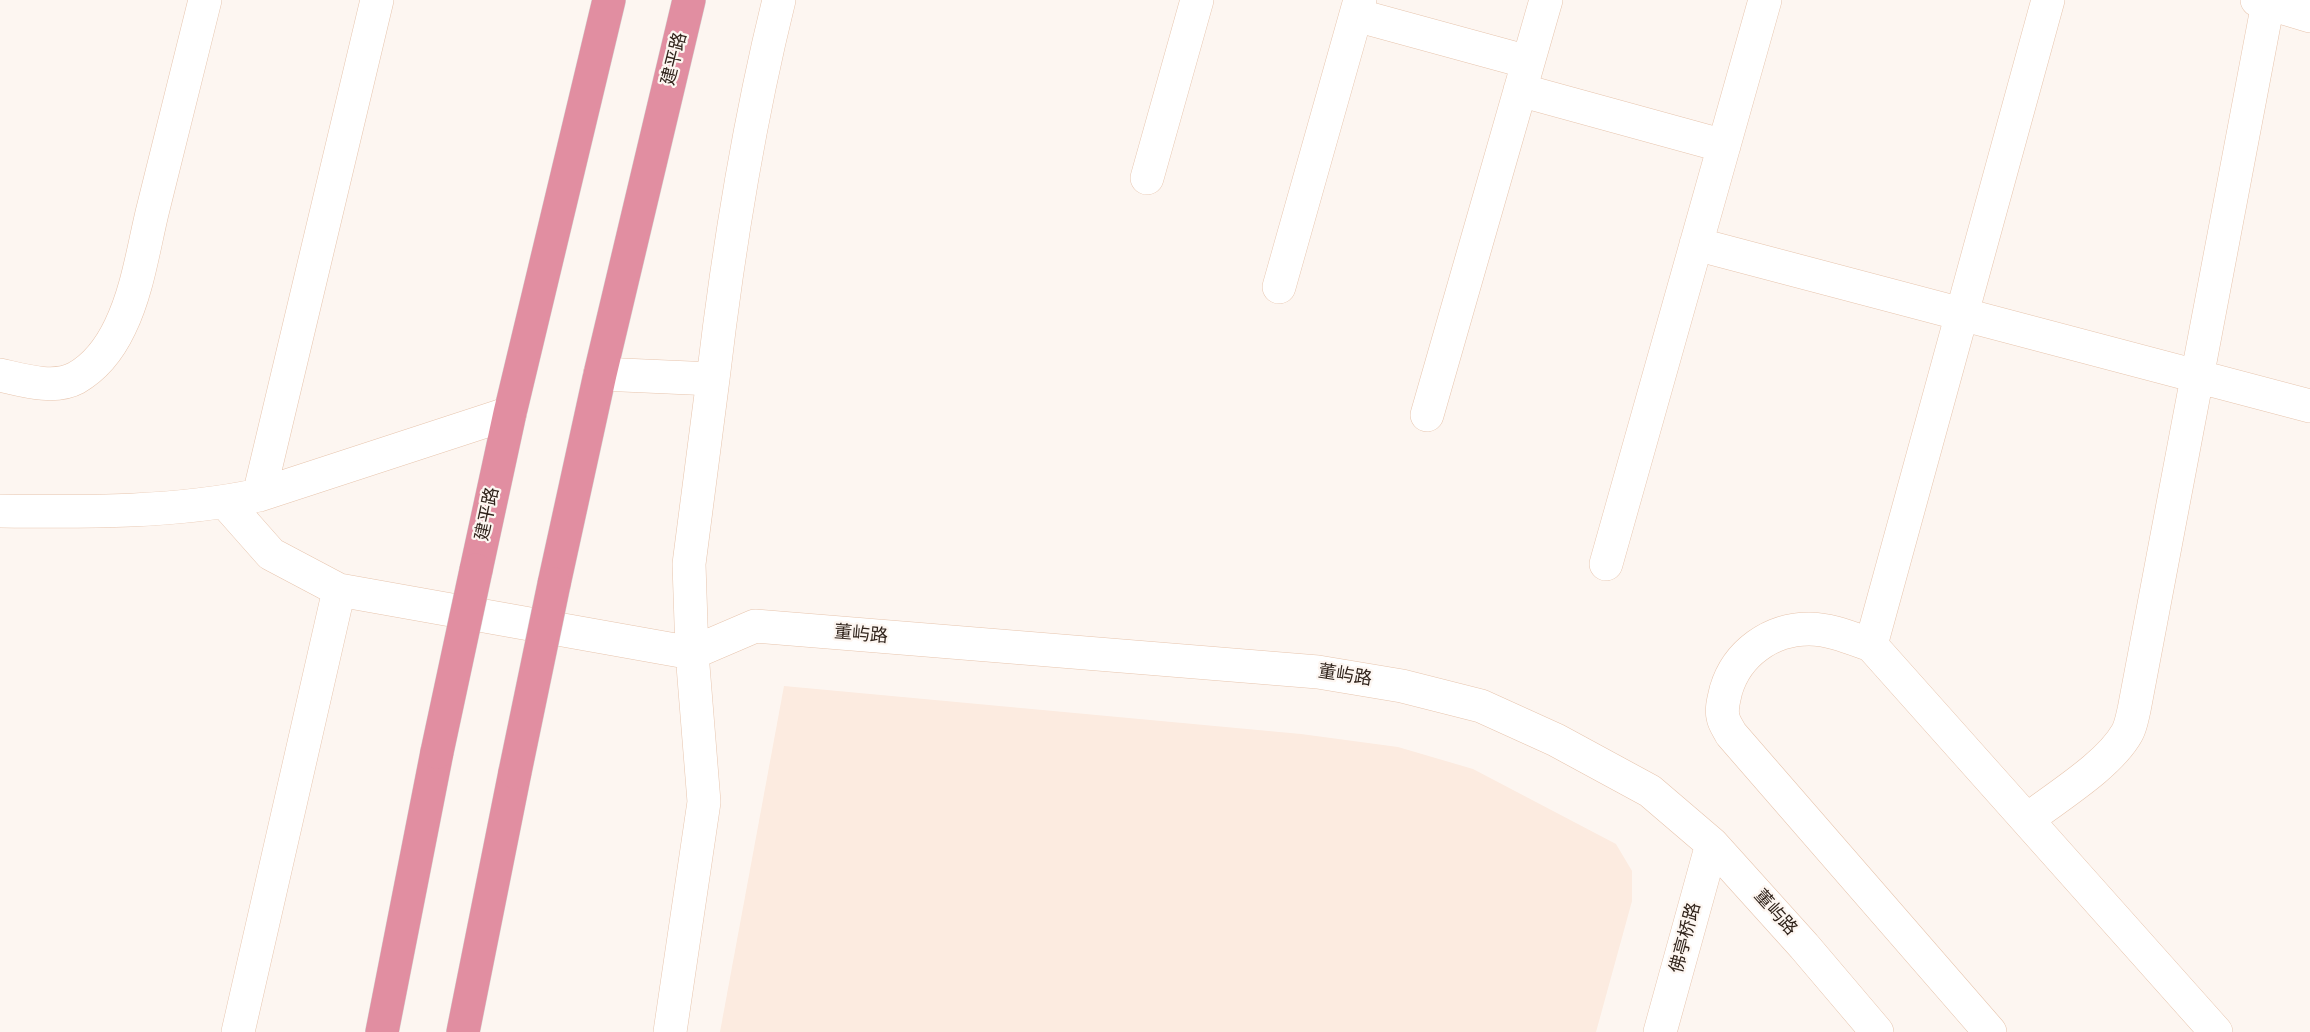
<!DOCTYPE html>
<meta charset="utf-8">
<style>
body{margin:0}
canvas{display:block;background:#fdf6f1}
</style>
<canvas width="2310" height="1032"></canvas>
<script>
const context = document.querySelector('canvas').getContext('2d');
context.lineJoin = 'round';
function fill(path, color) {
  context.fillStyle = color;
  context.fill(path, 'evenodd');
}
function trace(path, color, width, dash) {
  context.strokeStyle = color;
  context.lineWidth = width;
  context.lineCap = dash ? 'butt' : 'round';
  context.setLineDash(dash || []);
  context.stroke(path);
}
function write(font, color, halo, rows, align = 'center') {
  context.font = font + ' "DM Sans","Noto Sans SC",sans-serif';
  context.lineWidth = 4.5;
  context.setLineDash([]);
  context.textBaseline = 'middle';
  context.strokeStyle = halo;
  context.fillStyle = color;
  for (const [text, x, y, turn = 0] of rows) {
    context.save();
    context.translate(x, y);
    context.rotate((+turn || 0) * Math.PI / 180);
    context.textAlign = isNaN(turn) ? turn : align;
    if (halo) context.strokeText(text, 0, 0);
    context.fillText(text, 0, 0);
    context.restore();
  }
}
fill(new Path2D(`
 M784,686l517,48 97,13 75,22 143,75 16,27v30l-36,131h-876z`), '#fcebe0');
const minor = new Path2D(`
 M2257,0l53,16
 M1356,15l172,47
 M1520,90l204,56
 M1147,178l50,-178
 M1696,244l614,162
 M1279,287l81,-287
 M600,374l113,5 -24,185 3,89 12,149 -34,230
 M0,375c22,5 54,15 76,3 21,-12 34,-30 44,-51 17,-35 23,-76 32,-114 18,-71 36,-142 53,-213
 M713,379c15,-128 35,-254 66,-379
 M1427,415l119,-415
 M259,495l118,-495
 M225,502l46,52 68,36 353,63 63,-27 563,46 84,14 79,20 75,34 94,51 62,53 92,102 73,86
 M0,511c86,1 175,2 259,-16l251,-82
 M1606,564l159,-564
 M1871,645l177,-645
 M2028,819c30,-23 81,-54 99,-86 4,-7 5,-15 7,-23l134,-707
 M238,1032l101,-442
 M1660,1032l52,-188
 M1990,1032l-259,-298c-3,-6 -7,-11 -8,-17 -2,-9 1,-18 3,-27 11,-37 45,-61 83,-61 21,0 42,9 62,16l345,387`);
const highway = new Path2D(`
 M476,570l34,-157 99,-413
 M554,584l46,-210 89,-374
 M382,1032l55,-280
 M463,1032l52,-260`);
trace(minor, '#e7c5ae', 34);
trace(highway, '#d6d3d2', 34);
trace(minor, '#fff', 33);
trace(highway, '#e18ea1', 33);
const highwayBridge = new Path2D(`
 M437,752l39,-182
 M515,772l39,-188`);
trace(highwayBridge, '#d6d3d2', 34, []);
trace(highwayBridge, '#e18ea1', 33);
write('18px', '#31241c', '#fdf6f1', [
 ["建平路",675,59,-76],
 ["建平路",488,514,-78],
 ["董屿路",861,635,5],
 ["董屿路",1345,676,9],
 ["董屿路",1775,913,48],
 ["佛亭桥路",1686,938,-75]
]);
</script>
